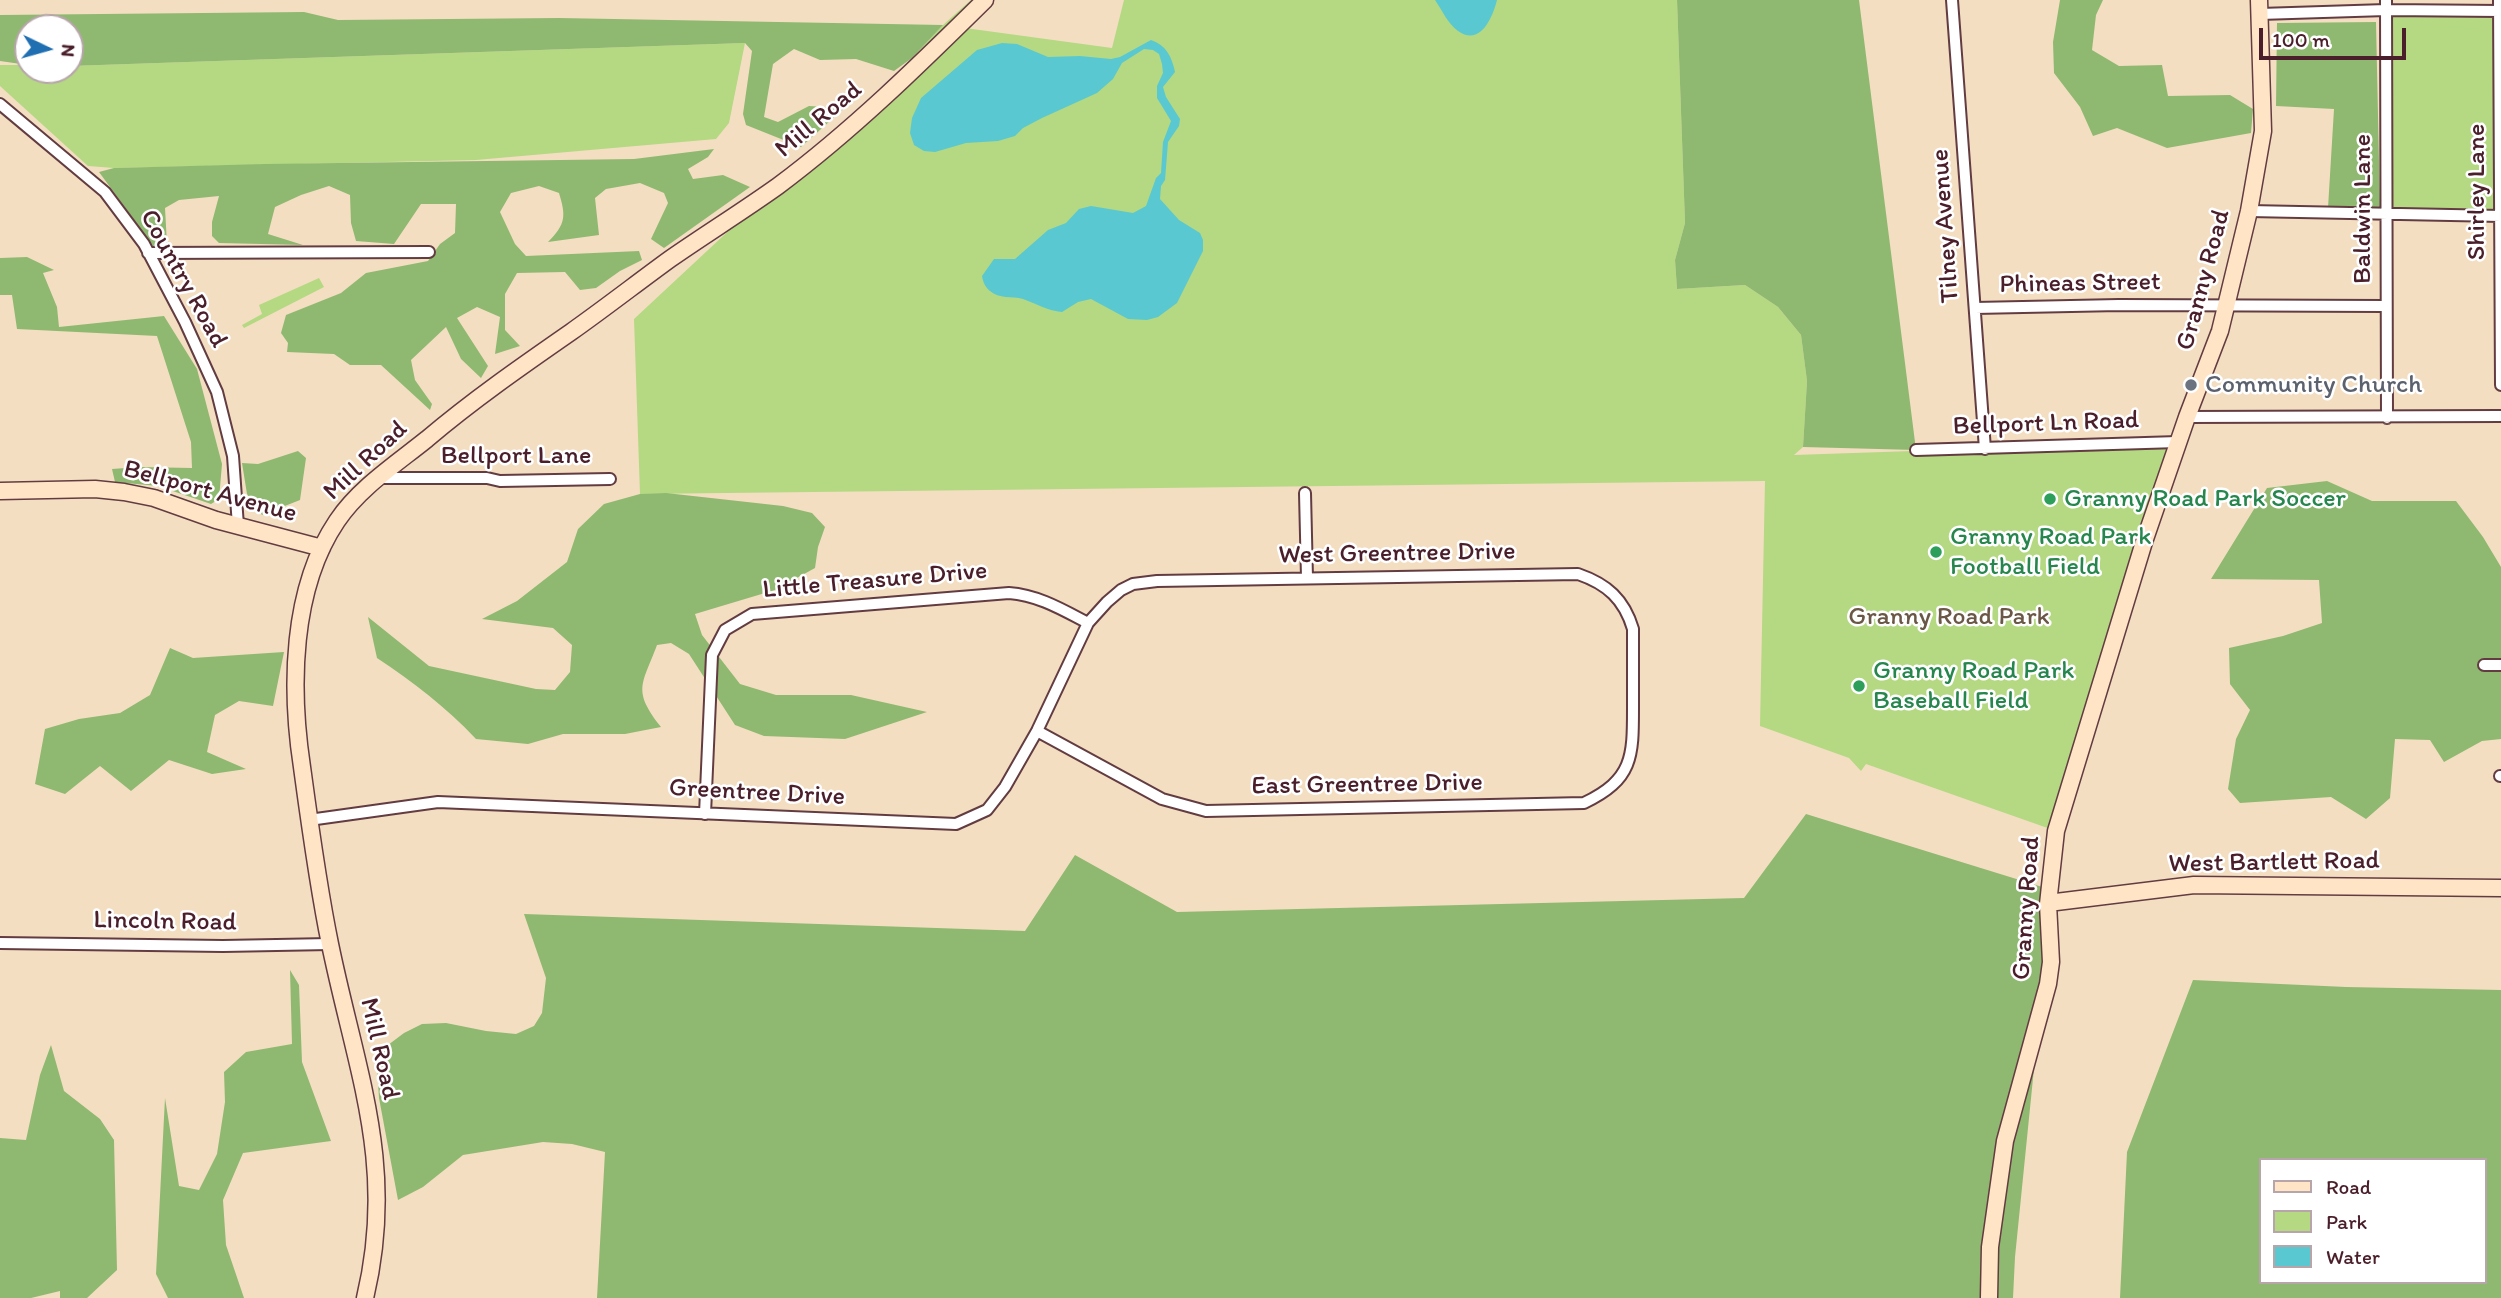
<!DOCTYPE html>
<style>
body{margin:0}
#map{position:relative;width:2501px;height:1298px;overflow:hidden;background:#f3dec2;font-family:Itim,sans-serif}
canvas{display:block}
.legend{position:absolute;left:2259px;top:1158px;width:228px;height:126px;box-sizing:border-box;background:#fff;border:2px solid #b7a5aa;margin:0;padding:9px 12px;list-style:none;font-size:21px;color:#4a1f2b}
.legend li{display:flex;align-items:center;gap:14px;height:35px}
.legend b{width:35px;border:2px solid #b7a5aa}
.north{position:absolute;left:14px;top:14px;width:70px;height:70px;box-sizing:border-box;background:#fff;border:2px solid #b7a5aa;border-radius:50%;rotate:95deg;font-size:19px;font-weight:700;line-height:28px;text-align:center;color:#4a1f2b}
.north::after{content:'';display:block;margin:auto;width:24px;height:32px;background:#1f6fb2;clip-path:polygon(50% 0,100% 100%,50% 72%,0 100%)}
.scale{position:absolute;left:2259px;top:28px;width:147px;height:32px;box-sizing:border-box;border:4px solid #4a1f2b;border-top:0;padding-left:9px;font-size:21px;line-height:24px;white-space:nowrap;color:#4a1f2b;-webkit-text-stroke:5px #fff;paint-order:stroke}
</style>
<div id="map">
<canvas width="2501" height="1298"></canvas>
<ul class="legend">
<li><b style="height:9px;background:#ffe4c6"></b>Road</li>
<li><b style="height:19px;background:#b4d982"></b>Park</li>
<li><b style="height:19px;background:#5ac8d0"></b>Water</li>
</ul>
<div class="north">N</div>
<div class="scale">100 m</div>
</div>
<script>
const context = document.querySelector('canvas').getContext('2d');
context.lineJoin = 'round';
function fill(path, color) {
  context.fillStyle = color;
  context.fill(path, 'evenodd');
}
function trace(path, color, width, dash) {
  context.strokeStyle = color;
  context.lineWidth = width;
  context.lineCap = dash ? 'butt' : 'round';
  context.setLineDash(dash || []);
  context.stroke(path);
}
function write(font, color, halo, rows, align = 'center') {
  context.font = font + ' Itim,sans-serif';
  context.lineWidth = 5;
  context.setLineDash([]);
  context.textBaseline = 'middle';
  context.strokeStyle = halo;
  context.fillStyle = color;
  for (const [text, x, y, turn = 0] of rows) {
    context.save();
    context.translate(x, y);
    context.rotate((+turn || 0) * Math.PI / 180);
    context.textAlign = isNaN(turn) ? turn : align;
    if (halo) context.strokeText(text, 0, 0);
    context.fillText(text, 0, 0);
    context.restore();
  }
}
fill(new Path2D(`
 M971,0h18l-24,28 147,20 12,-48h553l8,223 -10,37 2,29 68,-4 33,22 23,28 6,46 -4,66 -9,8 384,-13 -122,389 -190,-67 -5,7 -12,-13 -89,-32 5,-245 -1125,13 -6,-175 265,-247 44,-47z
 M2391,15h104l-1,194 -103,1z
 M745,43l-16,80 -13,16 -240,21 -362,8 -26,-2 -88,-80v-21h28v5h42v-4z
 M319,278l5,9 -80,41 -2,-3 20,-11 -3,-9z`), '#b4d982');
fill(new Path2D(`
 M1677,0h182l57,450 -113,-3 4,-66 -6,-46 -23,-28 -33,-22 -68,4 -2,-29 10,-37z
 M2060,0h43l-7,15 -4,35 27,16 43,-1 6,31 62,-1 23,14 -2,24 -84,15 -50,-20 -24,8 -13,-29 -26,-34 -1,-31z
 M304,12l34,8 221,-2 384,7 -31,33 -18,13 -38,-12 -36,1 -26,-11 -21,15 -9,53 14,5 31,-16 17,1 33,-12 -58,52 -55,-22 -3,-11 9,-63 -7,-8 -675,23v-38h-42v37l-28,-4v-46z
 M2376,22l4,186h-52l6,-99 -58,-3 1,-83z
 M714,149l-6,8 -20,12 5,10 30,-4 27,12 -86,61 -13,-9 17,-36 -4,-10 -24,-10 -34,6 -11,9 4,37 -51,7c18,-18 18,-26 11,-49l-20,-7 -28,7 -11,19 15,32 11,12 113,-5 3,9 -22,11 -24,17 -16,2 -15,-18 -48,1 -12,21v36l15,16 -25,8 5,-37 -23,-10 -20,11 31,48 -7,12 -20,-19 -15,-32 -35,33 4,20 17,24 -2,6 -49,-45h-31l-16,-11 -47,-2 1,-9 -7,-10 5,-18 55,-22 25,-20 62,-12 12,-17 15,-11 1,-29h-35l-27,40 -38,-3 -5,-18 -1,-28 -21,-9 -28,9 -26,12 -7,27 35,11 -84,-2 -7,-7v-14l7,-26 -40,4 -14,8 2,36 -13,3 -55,-75 15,-4 151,-4 369,-5z
 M27,257l27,13 -11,3 14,34 2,20 105,-11 33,53 25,95 -3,35 -8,5 -53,-18 -43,-4 -3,-13 28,-2 52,1 -1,-26 -34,-106 -140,-7 -5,-34h-12v-37z
 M298,451l8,7 -6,42 -38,15 -15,-21 -5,-31 16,1z
 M2327,481l45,20h84l27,36 18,30v172l-19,2 -38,21 -14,-22 -35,-1 -5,59 -24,21 -35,-22 -91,6 -12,-14 8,-50 14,-29 -20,-26 -1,-36 54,-12 39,-13 -3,-43 -108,-1 56,-91z
 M666,493l117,13 29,7 13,14 -7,20 -3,21 -40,22 -80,24 7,21 38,49 36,11h75l76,17 -82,27 -81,-3 -29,-11 -46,-71 -18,-11 -14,2c-15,40 -25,45 4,82l-36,7h-62l-35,10 -52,-5c-30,-32 -63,-57 -99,-81l-9,-41 61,49 107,23 19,1 15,-18 2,-27 -19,-17 -71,-9 35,-18 50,-39 11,-33 26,-25 36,-10z
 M170,648l23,10 91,-6 -11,54 -34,-5 -24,14 -8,37 39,17 -34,5 -43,-14 -38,31 -31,-25 -35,28 -30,-10 10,-55 34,-10 41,-6 30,-18z
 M1806,814l246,76 -37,367 -2,41h-1416l8,-146 -33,-8 -29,-2 -80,13 -40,32 -25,13 -19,-102 -2,-31 7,-19 20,-15 18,-9 24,-1 40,8 30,3 18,-8 8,-13 4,-35 -22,-64 501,17 50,-76 102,57 567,-14z
 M290,970l9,15 3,77 29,79 -88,12 -20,47 3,45 18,53h-76l-12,-24 9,-176 14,88 20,4 18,-36 8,-52 -1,-30 22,-20 46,-8z
 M2193,980l153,7 155,3v308h-381l7,-146zM2261,1160h224v122h-224z
 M51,1045l13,46 36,28 14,21 3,130 -30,28h-27v-7l-29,7h-31v-160l26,2 14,-65z`), '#8fb970');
fill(new Path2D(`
 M1435,0h62c-4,16 -16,47 -39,31 -10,-7 -16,-21 -23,-31z
 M1151,40c15,5 21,17 24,32l-12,15 3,10 14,22 -1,7 -11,16 -3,38 -4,6 -1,13 19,21 21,13 3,7v11l-26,52 -19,14 -11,3 -19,-1 -37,-20 -13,3 -16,10c-14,-1 -25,-8 -39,-13 -11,-3 -24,0 -33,-8 -5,-4 -7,-9 -8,-15l12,-17h21l33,-29 18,-7 13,-14 12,-3 42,7 13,-7 10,-28 5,-5 2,-31 8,-21 -14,-23v-12l6,-13 -1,-9 -3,-10 -6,-4 -9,-1 -22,14 -9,16 -16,14 -55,25 -19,10 -8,8 -17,5 -32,2 -31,9 -11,-1 -10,-6 -4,-12 2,-15 9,-20 56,-48 25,-7 15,1 31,13 32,-1 31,3 9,-2z`), '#5ac8d0');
const street = new Path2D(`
 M1952,0l33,449
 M2386,0l1,418
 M2499,0l2,385
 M2260,14l126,-4 115,1
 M0,104l105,88 39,52 41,78 32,70 16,64 5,70
 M2249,211l252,5
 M148,253l281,-1
 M1975,308l144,-3 266,1
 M2187,417l314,-1
 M1916,450l262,-8
 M379,478h108l13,3 110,-2
 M1305,493l2,85
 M2484,665h17
 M2500,776h1
 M705,814l7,-159 13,-25 27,-16 257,-21c29,2 54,17 79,30
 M309,820l129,-18 518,22 31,-14 18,-23 32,-56 51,-108 19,-21 14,-12 12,-6 24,-3 421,-7c29,10 46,25 55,55 0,25 0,51 0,76 0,51 1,74 -49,98l-378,8 -44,-12 -125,-68
 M0,943l223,3 107,-2`);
const secondary = new Path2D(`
 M0,491l95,-2 29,3 30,6 62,22 106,28
 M2048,903l146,-18 307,3
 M365,1298c32,-133 -9,-227 -35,-354 -12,-58 -20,-118 -28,-177 -12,-79 -11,-178 35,-246 22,-33 59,-57 90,-82 46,-39 95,-73 144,-107 34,-24 66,-49 99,-73 36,-25 73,-48 108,-73 75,-56 141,-121 207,-186
 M1989,1298l1,-51 15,-106 43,-157 3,-22 -3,-58 8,-73 88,-289 43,-125 33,-86 29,-120 14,-80 -4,-131`);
trace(street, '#633c42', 14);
trace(secondary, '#633c42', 19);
trace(street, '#fff', 10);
trace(secondary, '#ffe4c6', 16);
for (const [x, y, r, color] of [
 [2191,385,7,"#6b7280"],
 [2050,499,7,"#2e9e5b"],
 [1936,552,7,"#2e9e5b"],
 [1859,686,7,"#2e9e5b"]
]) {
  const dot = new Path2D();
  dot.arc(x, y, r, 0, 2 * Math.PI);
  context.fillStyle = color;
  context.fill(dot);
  trace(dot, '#fff', 2.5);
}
write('26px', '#4a1f2b', '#fff', [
 ["Mill Road",819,120,-40],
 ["Shirley Lane",2477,192,-90],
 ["Baldwin Lane",2363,209,-90],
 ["Tilney Avenue",1946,226,-94],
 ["Country Road",183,279,61],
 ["Granny Road",2204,280,-75],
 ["Phineas Street",2080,284,-1],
 ["Bellport Ln Road",2046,424,-2],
 ["Bellport Lane",516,456],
 ["Mill Road",366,461,-43],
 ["Bellport Avenue",210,492,15],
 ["West Greentree Drive",1397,554,-1],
 ["Little Treasure Drive",875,581,-5],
 ["East Greentree Drive",1367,785,-1],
 ["Greentree Drive",757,793,3],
 ["West Bartlett Road",2274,863,-1],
 ["Granny Road",2027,908,-86],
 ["Lincoln Road",165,922,1],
 ["Mill Road",379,1049,77]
]);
write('26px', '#5b616d', '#fff', [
 ["Community Church",2205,385]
], 'left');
write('26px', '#27864d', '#fff', [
 ["Granny Road Park Soccer",2064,499],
 ["Granny Road Park",1950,537],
 ["Football Field",1950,567],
 ["Granny Road Park",1873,671],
 ["Baseball Field",1873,701]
], 'left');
write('26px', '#6a5745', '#fff', [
 ["Granny Road Park",1949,617]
]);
</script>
